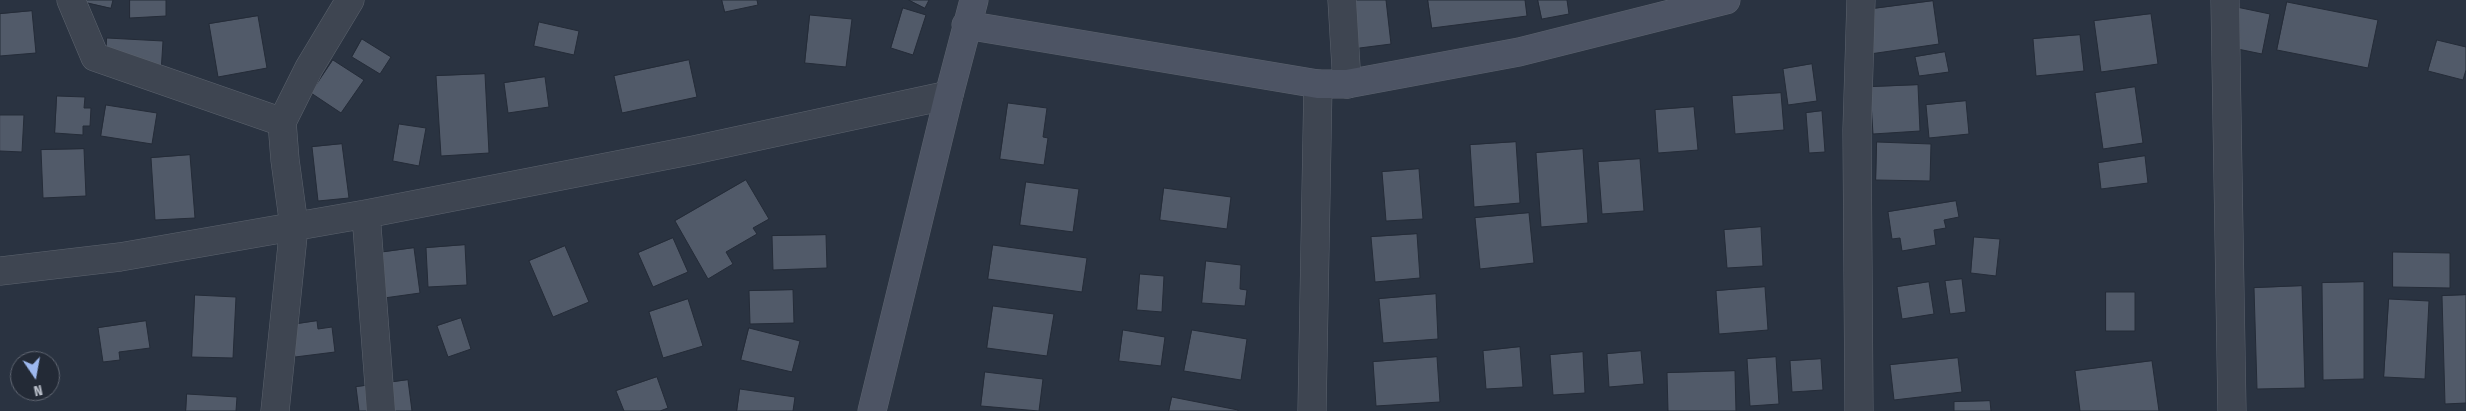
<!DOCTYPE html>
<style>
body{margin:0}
#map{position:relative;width:2466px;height:411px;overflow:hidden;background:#2a3341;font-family:"Fira Sans Condensed",sans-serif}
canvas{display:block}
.north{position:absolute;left:10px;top:351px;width:50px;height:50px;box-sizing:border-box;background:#232a36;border:1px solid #606672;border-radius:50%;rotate:168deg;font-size:14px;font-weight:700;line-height:20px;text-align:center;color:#bbc0cb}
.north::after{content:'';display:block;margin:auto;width:18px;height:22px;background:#9db8ee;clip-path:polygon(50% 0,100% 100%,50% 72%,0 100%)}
</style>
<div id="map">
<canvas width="2466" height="411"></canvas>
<div class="north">N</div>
</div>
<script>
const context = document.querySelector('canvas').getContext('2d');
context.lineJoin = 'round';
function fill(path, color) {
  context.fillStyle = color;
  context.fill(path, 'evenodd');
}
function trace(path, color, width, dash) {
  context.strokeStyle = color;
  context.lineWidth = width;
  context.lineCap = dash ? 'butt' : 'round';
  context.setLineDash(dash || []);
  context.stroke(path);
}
const building = new Path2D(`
 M75,0h38l-2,8z
 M130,0h36v16l-36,2z
 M722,0h35l1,5 -33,7z
 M909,0h20l-4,8z
 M1338,0h48l5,44 -47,6z
 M1428,0h97l2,16 -95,12z
 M1538,0h29l2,14 -27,5z
 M1933,1l6,43 -69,10 -6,-44z
 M2287,2l91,18 -10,48 -91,-18z
 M2227,5l43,9 -8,40 -44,-9z
 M903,8l23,7 -13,40 -22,-7z
 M32,11l4,42 -36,3v-42z
 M2151,14l7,50 -57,8 -7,-51z
 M810,15l42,4 -6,48 -41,-4z
 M258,16l9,52 -49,9 -9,-53z
 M539,22l40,9 -5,24 -40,-9z
 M2080,35l4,36 -48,5 -3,-37z
 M107,38l56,3 -2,32 -56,-3z
 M362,39l29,18 -11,17 -28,-17z
 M2437,40l29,7v23l-3,10 -35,-9z
 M1945,52l4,20 -30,4 -4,-19z
 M333,60l31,20 -23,33 -30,-20z
 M689,60l8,37 -75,16 -8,-37z
 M1812,64l5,37 -29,4 -5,-36z
 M485,74l4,79 -48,3 -5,-80z
 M545,77l4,30 -41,6 -4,-30z
 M1918,85l2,46 -47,3 -3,-47z
 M2135,87l8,56 -40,6 -8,-56z
 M1781,93l3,37 -49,4 -3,-38z
 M57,96l28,1 -1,11h7l-1,18h-7v9l-28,-2z
 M1966,101l3,33 -40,4 -3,-33z
 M1008,103l39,5 -4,29 5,1 -4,27 -44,-6z
 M106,105l51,8 -5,31 -51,-8z
 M1694,107l4,43 -40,3 -3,-43z
 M1822,111l3,41 -16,1 -3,-40z
 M0,115h24l-2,37 -22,-1z
 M399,124l27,4 -7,38 -26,-5z
 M1516,142l4,61 -46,4 -4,-62z
 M1877,142l54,2 -1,37 -54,-1z
 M342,144l7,54 -31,3 -6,-54z
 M84,149l2,47 -43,2 -2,-48z
 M1583,149l5,74 -47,4 -5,-74z
 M190,155l5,63 -40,2 -4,-62z
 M2145,156l3,27 -47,6 -3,-26z
 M1640,159l4,52 -42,3 -4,-52z
 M1419,169l4,50 -37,2 -4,-49z
 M746,180l23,39 -16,9 4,6 -31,18 7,12 -25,15 -33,-58z
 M1026,182l53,7 -6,43 -53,-7z
 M1164,188l67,9 -4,32 -67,-9z
 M1956,201l3,16 -15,3 2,8 -12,2 2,15 -34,6 -2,-13 -8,1 -4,-27z
 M1529,213l5,50 -54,6 -5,-51z
 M1761,227l2,39 -36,2 -3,-38z
 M1417,234l3,44 -45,4 -4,-45z
 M826,235l1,33 -54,2 -1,-34z
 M1974,237l26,2 -4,37 -25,-3z
 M673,238l15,34 -35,15 -15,-34z
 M465,245l2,40 -39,2 -2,-39z
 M993,245l94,13 -5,34 -94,-13z
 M565,246l24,56 -36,15 -24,-56z
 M414,248l6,45 -36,5 -7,-45z
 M2393,252l57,1v35l-57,-1z
 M1206,261l35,4 -1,24 7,1 -2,16 -43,-3z
 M1140,274l24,2 -2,36 -25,-2z
 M1962,279l4,33 -16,2 -5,-33z
 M1929,282l5,32 -32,5 -5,-32z
 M2364,282v97l-41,1 -1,-97z
 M2302,286l3,102 -48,1 -3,-101z
 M1765,287l3,43 -49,4 -3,-43z
 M793,290l1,33 -44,1 -1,-33z
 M2106,292h29v39h-29z
 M1436,294l2,45 -55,4 -4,-44z
 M195,295l41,2 -3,61 -41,-1z
 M2466,295v108l-21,1 -3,-108z
 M688,299l15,47 -40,12 -14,-46z
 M2389,299l40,2 -4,78 -41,-2z
 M993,306l61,8 -7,42 -60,-8z
 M461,318l10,31 -23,8 -11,-31z
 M146,321l4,27 -31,4 1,8 -17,2 -5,-34z
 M317,321l1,8 14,-2 3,25 -40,5 -5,-32z
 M749,328l51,13 -8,31 -51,-12z
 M1123,330l42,7 -4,29 -42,-5z
 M1192,330l55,9 -6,41 -57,-9z
 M1520,347l3,40 -37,2 -3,-38z
 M1641,351l3,33 -35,3 -2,-33z
 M1583,352l2,41 -32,2 -3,-40z
 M1437,357l3,45 -64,4 -3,-44z
 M1776,357l3,47 -29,2 -3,-47z
 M1958,358l4,34 -68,8 -4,-35z
 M1821,359l2,31 -31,2 -2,-31z
 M2152,361l7,50h-79l-5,-40z
 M1735,371l1,40h-68l-1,-38z
 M985,372l58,7 -4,32 -58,-5z
 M657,377l11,31 -8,3h-36l-8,-20z
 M408,380l4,31h-53l-3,-24z
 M740,389l55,8 -2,14h-56z
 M187,394l50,3 -1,14h-50z
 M1172,397l66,13v1h-69z
 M1990,401l1,10h-37v-9z`);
fill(building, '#515a69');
trace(building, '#252c38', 1);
const street = new Path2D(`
 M71,0l24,57 187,65
 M1342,0l5,84
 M2225,0l7,411
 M366,214l15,197
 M0,271l120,-14 246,-43 328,-64 255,-55
 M275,411l19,-185 -9,-66 -3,-38 27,-54 41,-68
 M1312,411l6,-327
 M1859,411l-2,-281 4,-130`);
const secondary = new Path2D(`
 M966,25l352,59h29l172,-32 207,-52
 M872,411l77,-316 25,-95`);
trace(street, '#5c636e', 29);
trace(secondary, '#5c636e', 29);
trace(street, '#3e4551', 28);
trace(secondary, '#4d5464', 28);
</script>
